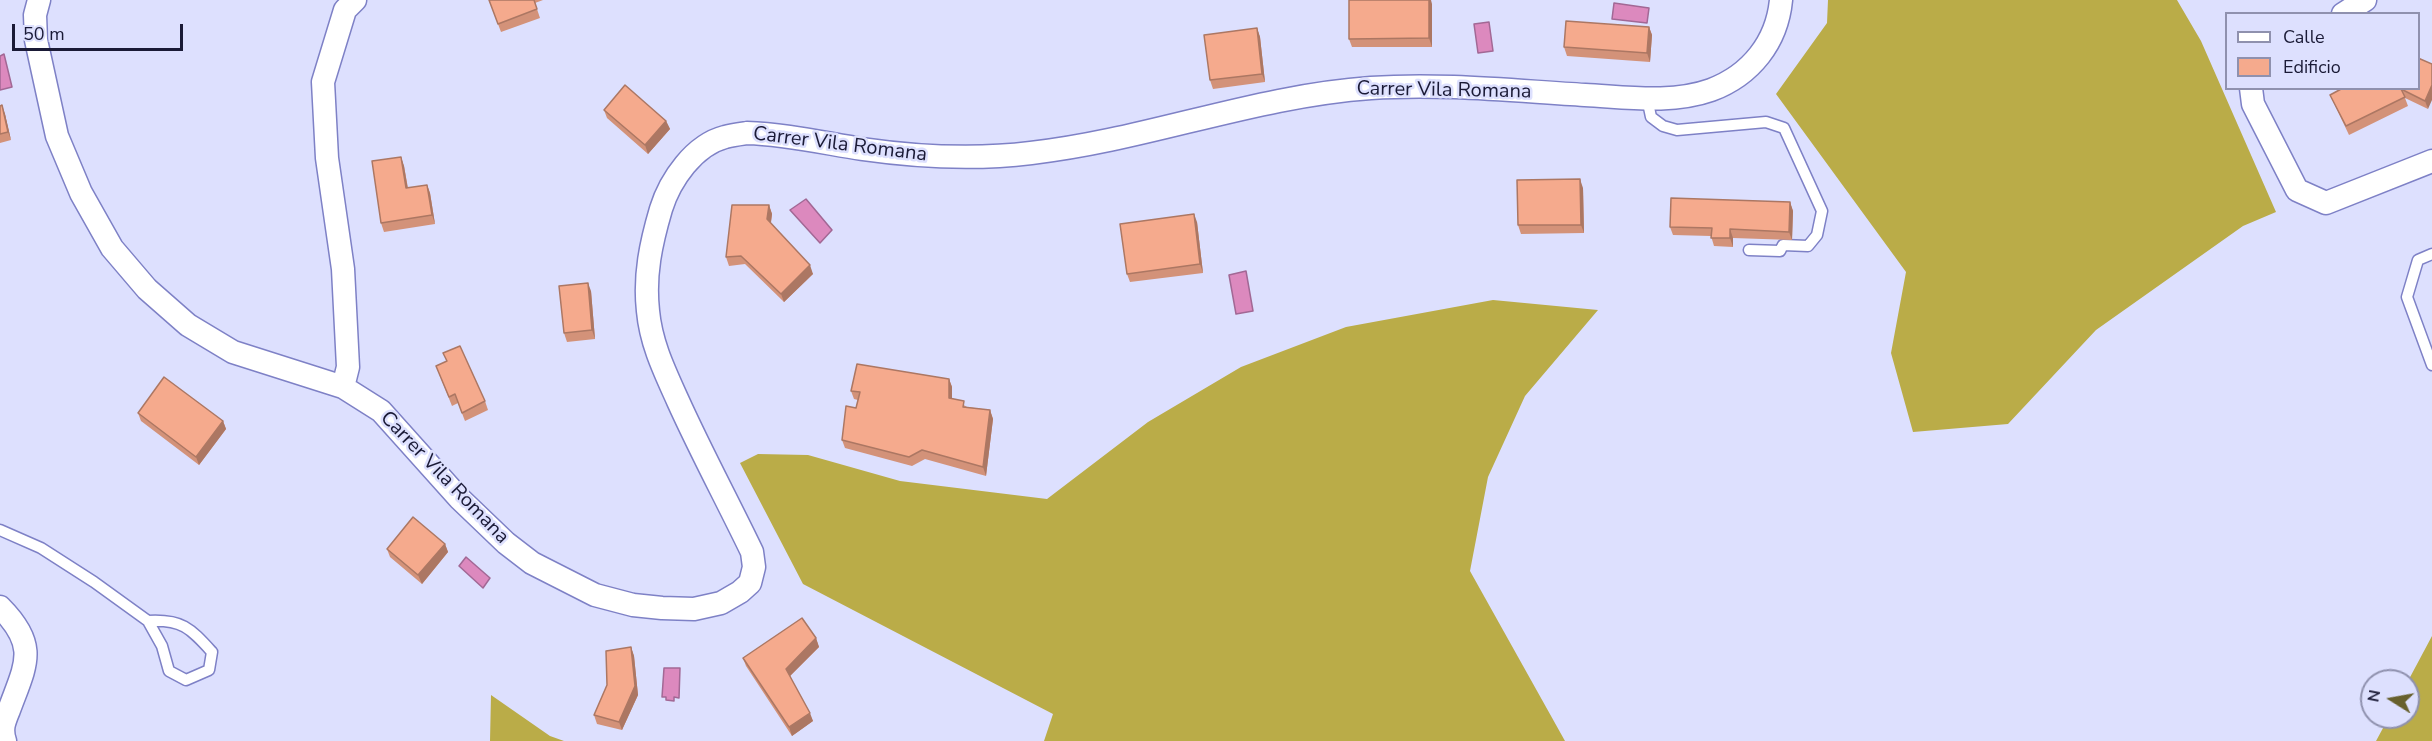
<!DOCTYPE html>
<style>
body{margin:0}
#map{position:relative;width:2432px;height:741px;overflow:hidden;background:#dde0fe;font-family:"Nunito Sans",sans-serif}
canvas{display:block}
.legend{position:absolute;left:2225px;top:12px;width:195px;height:78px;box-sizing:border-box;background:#dde0fe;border:2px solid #8f91ae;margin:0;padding:8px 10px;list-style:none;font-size:18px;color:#1a1a36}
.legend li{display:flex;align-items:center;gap:12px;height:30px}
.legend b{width:30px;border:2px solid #8f91ae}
.north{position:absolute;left:2360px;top:669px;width:60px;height:60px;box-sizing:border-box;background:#dde0fe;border:2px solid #8f91ae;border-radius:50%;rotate:281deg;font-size:16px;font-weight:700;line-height:24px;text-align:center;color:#1a1a36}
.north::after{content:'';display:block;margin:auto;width:21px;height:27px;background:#67602d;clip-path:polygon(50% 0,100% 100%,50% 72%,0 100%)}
.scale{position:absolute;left:12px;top:24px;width:171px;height:27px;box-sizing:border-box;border:3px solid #1a1a36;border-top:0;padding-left:8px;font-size:18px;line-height:21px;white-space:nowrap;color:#1a1a36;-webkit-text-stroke:4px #dde0fe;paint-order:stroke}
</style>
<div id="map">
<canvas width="2432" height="741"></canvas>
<ul class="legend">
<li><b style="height:8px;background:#fff"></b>Calle</li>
<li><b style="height:16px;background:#f5aa8d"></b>Edificio</li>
</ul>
<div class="north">N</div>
<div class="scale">50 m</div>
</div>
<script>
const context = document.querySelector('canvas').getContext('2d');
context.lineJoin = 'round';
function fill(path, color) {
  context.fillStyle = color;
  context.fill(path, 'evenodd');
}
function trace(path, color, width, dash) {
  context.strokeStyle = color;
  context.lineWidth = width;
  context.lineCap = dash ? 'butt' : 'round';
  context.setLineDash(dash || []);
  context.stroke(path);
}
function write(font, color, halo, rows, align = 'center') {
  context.font = font + ' "Nunito Sans",sans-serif';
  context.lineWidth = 5;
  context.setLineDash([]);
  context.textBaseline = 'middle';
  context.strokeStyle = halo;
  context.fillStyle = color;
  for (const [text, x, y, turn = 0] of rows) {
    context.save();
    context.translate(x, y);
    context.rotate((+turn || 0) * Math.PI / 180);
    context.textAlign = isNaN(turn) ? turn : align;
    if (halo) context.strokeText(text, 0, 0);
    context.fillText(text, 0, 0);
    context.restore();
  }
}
fill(new Path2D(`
 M1828,0h349l24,41 75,171 -33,14 -147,104 -88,94 -95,8 -22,-79 15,-81 -130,-178 51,-71z
 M1493,300l105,10 -73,86 -37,81 -18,94 95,170h-521l9,-27 -250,-130 -63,-121 18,-9 50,1 92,26 147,18 101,-77 93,-55 105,-40z
 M2432,636v105h-56l13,-24h19v-36z
 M491,695l59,41 14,5h-74z`), '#baac48');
const water = new Path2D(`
 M1614,3l35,5 -2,15 -35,-4z
 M1489,22l4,29 -15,2 -4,-29z
 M4,54l8,33 -12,3v-34z
 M806,199l26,31 -12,13 -30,-33z
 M1246,271l7,40 -17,3 -7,-39z
 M466,557l24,21 -7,10 -24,-22z
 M664,668h16l-1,30 -5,-1v4l-8,-1v-3h-4z`);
fill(water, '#dc89be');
trace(water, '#a26895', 1.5);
const lane = new Path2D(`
 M1647,98l4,19 12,9 14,4 89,-8 18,6 38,83 -5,24 -9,11 -25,-1 -3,6 -31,-1
 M2432,254l-14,6 -11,37 25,68
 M0,530l41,18 53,34 54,39 14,25 7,25 17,9 23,-10 3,-18c-22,-24 -30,-33 -64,-31`);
const street = new Path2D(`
 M39,0l-4,15 1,25 21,96 24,57 31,55 35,41 41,36 45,27 110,35 38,24 78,87 47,45 26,20 63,32 38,10 29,3 32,1 27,-6 19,-11 10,-9 4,-16 -2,-15c-24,-50 -51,-100 -74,-151 -13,-29 -27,-57 -30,-90 -4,-36 3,-68 13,-102 9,-29 33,-64 64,-72 7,-2 15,-3 22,-4 38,1 77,10 115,16 56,8 112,11 169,4 115,-13 224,-57 340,-65 71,-5 144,3 214,7 41,2 87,9 126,-5 40,-15 66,-48 70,-90
 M2343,14l22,-14
 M2251,88l2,16 44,86 29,13 106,-42
 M343,387l5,-20 -5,-98 -16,-111 -4,-76 22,-72 10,-10
 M0,607c39,39 26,57 9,103 -5,12 -8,19 -4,31`);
trace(lane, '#7e81c6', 13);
trace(street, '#7e81c6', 25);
trace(lane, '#fff', 10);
trace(street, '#fff', 22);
fill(new Path2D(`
 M489,0h54l-8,3 5,15 -39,14z
 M1432,4v43h-80l-3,-8z
 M1649,27l3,8 -2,27 -83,-6 -3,-9z
 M1257,28l3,9 5,45 -52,7 -3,-9z
 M2418,58l10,51 -23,-11 3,8 -59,29 -19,-40 88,-7z
 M0,106l5,8 6,26 -11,3z
 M604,110l62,11 4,8 -22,25 -41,-36z
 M401,157l3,9 4,22 19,-3 3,8 5,31 -51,8 -3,-9z
 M1583,188l1,45 -63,1 -3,-9z
 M1790,202l3,9 -1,29 -59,-2v9l-19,-1 -3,-10 -38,-1 -3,-8z
 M769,205l3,9 -1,9 42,51 -29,28 -39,-38 -16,2 -3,-9z
 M1197,222l6,51 -73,9 -3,-8z
 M591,291l4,48 -28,3 -3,-9z
 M443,353l42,48 3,9 -23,11 -7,-18 -6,3 -16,-40 11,-4z
 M949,379l3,8v11l15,9 23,3 3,9 -7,57 -61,-17 -13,7 -67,-18 -3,-8 14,-32 2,-8 -4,-1 -3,-8z
 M138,413l85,8 3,8 -27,36 -58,-44z
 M445,544l3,8 -26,32 -32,-27 -3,-8z
 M816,638l3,9 -29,29 23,45 -21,15 -46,-70 -3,-8z
 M631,647l3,9 4,39 -16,35 -25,-6 -3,-9z`), '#d39279');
fill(new Path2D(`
 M1429,0h2l1,4v43l-3,-9z
 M1649,27l3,8 -2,27 -3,-9z
 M1257,28l3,9 5,45 -3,-8z
 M2432,85v15l-4,9 -3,-8z
 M2,105l3,9 6,26 -3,-8z
 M666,121l4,8 -22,25 -3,-9z
 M401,157l3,9 5,30 -3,-8z
 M1580,179l3,9 1,45 -3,-8z
 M427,185l3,8 5,31 -3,-9z
 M1790,202l3,9 -1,29 -3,-8z
 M769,205l3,9 -2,14 -3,-9z
 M1194,214l3,8 6,51 -3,-9z
 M1730,229l3,9v9l-3,-9z
 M810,265l3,9 -29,28 -3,-8z
 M588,283l3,8 4,48 -3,-9z
 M949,379l3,8v19l-3,-8z
 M990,410l3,9 -7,57 -3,-9z
 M223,421l3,8 -27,36 -3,-8z
 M445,544l3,8 -26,32 -4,-9z
 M816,638l3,9 -30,30 -3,-8z
 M631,647l3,9 4,39 -16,35 -3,-8z
 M810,713l3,8 -21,15 -3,-9z`), '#ac7763');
const building = new Path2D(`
 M489,0h45l3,9 -39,15z
 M1349,0h80v38l-80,1z
 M1566,21l83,6 -2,26 -83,-6z
 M1257,28l5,46 -52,6 -6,-45z
 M2418,58l14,6v21l-7,16 -24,-12 4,8 -59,29 -16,-31 13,-7h75z
 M625,85l41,36 -21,24 -41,-35z
 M2,105l6,27 -8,2v-28z
 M401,157l5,31 21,-3 5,30 -51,8 -9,-62z
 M1580,179l1,46h-63l-1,-45z
 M1671,198l119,4 -1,30 -59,-3v9h-19l1,-10 -42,-1z
 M732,205h37l-2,14 43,46 -29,29 -40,-38 -15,1z
 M1194,214l6,50 -73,10 -7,-50z
 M588,283l4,47 -28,3 -5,-47z
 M460,346l25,55 -23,12 -7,-19 -6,3 -13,-31 11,-5 -4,-8z
 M857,364l92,15v19l15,3 -1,6 27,3 -7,57 -61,-17 -13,7 -67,-17 4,-34 10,2 4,-16 -9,-1z
 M164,377l59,44 -27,36 -58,-44z
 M413,517l32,27 -27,31 -31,-26z
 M802,618l14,20 -30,31 24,44 -21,14 -46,-69z
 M631,647l4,39 -16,36 -25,-7 13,-30 -1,-34z`);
fill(building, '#f5aa8d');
trace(building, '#ac7763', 1.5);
write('20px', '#1a1a36', '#dde0fe', [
 ["Carrer Vila Romana",1444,91,1],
 ["Carrer Vila Romana",840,145,7],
 ["Carrer Vila Romana",444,478,46]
]);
</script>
